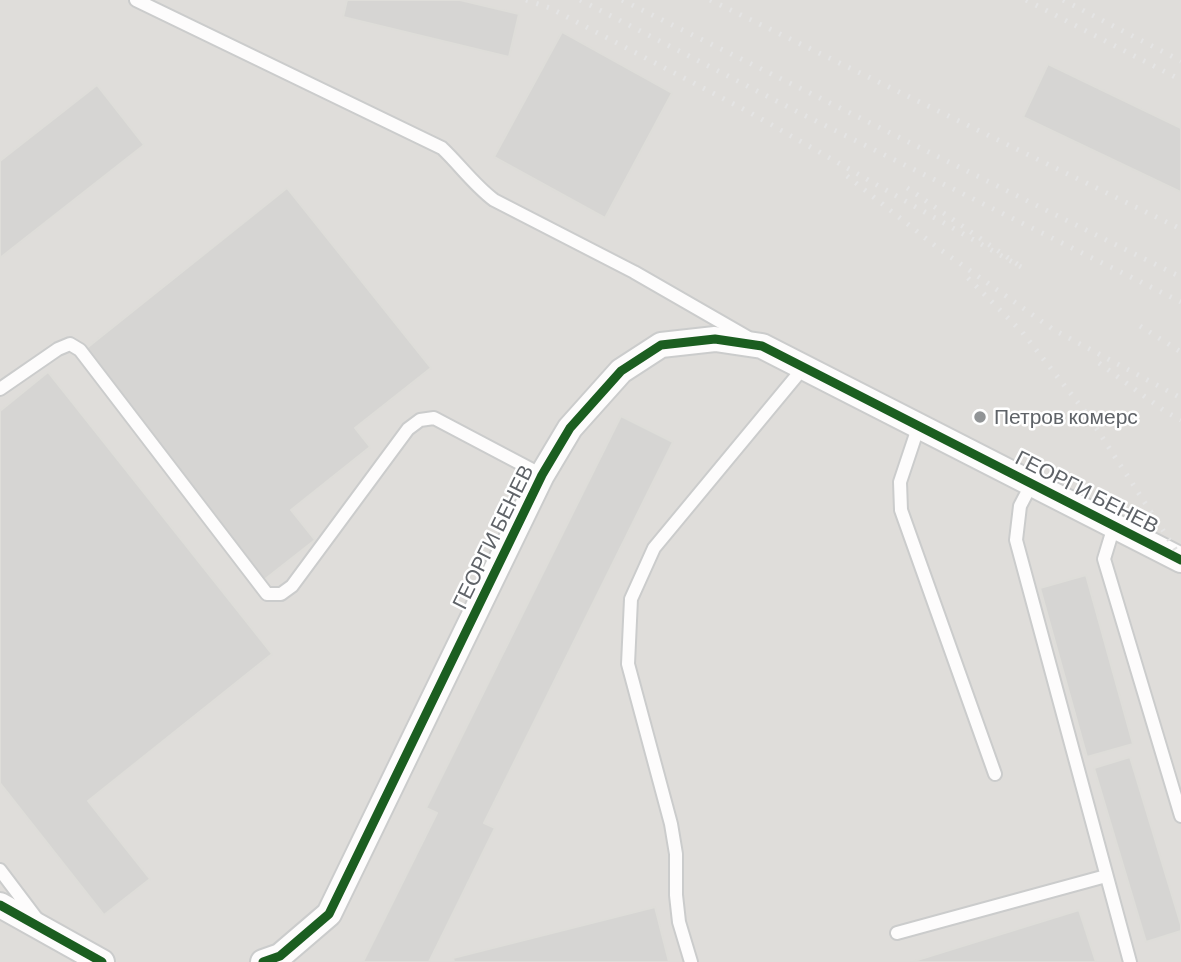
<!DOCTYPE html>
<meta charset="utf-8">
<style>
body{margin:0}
canvas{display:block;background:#efeeea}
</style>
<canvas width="1181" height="962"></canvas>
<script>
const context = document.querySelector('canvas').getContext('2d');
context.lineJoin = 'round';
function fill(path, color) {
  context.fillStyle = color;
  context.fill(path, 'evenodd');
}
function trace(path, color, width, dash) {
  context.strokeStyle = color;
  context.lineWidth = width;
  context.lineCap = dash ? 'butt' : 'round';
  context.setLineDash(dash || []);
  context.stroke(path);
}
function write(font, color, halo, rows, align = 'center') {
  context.font = font + ' Barlow,sans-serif';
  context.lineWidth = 5;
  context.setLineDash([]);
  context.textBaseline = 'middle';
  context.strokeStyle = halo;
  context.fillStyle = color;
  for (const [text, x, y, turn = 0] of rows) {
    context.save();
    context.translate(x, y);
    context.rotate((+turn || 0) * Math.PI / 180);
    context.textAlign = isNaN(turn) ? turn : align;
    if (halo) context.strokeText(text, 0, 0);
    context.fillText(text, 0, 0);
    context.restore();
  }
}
fill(new Path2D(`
 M0,0h1181v962h-1181z`), '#dfddda');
const building = new Path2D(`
 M347,0h113l59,14 -10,43 -166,-40z
 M562,32l110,61 -67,125 -111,-61z
 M1048,64l133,64v64l-158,-75z
 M97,85l47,60 -144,113v-97z
 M287,188l144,180 -76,60 15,19 -79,63 24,30 -51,40 -181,-229z
 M48,372l224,282 -184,147 62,78 -46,36 -104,-132v-372z
 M621,416l52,26 -189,381 11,5 -66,134h-66l74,-149 -11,-5z
 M1086,575l47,169 -46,13 -47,-169z
 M1130,757l51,168v6l-35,11 -52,-174z
 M655,907l14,55h-215l-1,-4z
 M1079,910l17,52h-185z`);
fill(building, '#d6d5d3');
trace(building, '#deddd9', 2);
const lane = new Path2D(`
 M136,0l306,148c18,17 32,37 52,52l140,72 113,65
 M0,389l58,-40 12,-5 10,6 187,244h14l11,-8 116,-157 12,-9 14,-2 108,57
 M919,425l-19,57 1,28 94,264
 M1032,483l-12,23 -4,34 114,422
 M1114,526l-10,33 77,257
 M0,870l37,49
 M897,933l209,-57
 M691,962l-12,-40 -3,-27v-41l-5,-30 -43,-160 3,-65 23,-51 150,-181`);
const street = new Path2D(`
 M0,905l102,57
 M263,962l17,-6 49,-42 213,-439 28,-47 51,-57 40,-26 54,-6 47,7 419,214`);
trace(lane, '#cbcccc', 16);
trace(street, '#cbcccc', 28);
trace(lane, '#fdfcfc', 12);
trace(street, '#fdfcfc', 24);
trace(new Path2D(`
 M526,0l24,8 199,104 274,156 -120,-83
 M580,0l216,111 385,191
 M622,0l559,277
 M710,0l471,229
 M1026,0l155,80
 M1063,0l118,61
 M847,176l91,72 116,82 127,68
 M968,278l54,54 65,82 94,144
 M1140,326l41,26
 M1099,363l67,49 15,8`), '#e4e4e4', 5, [2, 9]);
trace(new Path2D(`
 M0,905l102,57
 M263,962l17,-6 49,-42 213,-439 28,-47 51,-57 40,-26 54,-6 47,7 419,214`), '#1b5e20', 9);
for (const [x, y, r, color] of [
 [980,417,7,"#919496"]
]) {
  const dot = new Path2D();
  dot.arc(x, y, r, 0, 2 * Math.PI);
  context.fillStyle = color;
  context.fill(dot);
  trace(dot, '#fff', 2.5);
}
write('21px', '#5f6368', '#fff', [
 ["Петров комерс",994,417]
], 'left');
write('21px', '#5f6368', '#fff', [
 ["ГЕОРГИ БЕНЕВ",1087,492,27],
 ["ГЕОРГИ БЕНЕВ",493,537,-64]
]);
</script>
